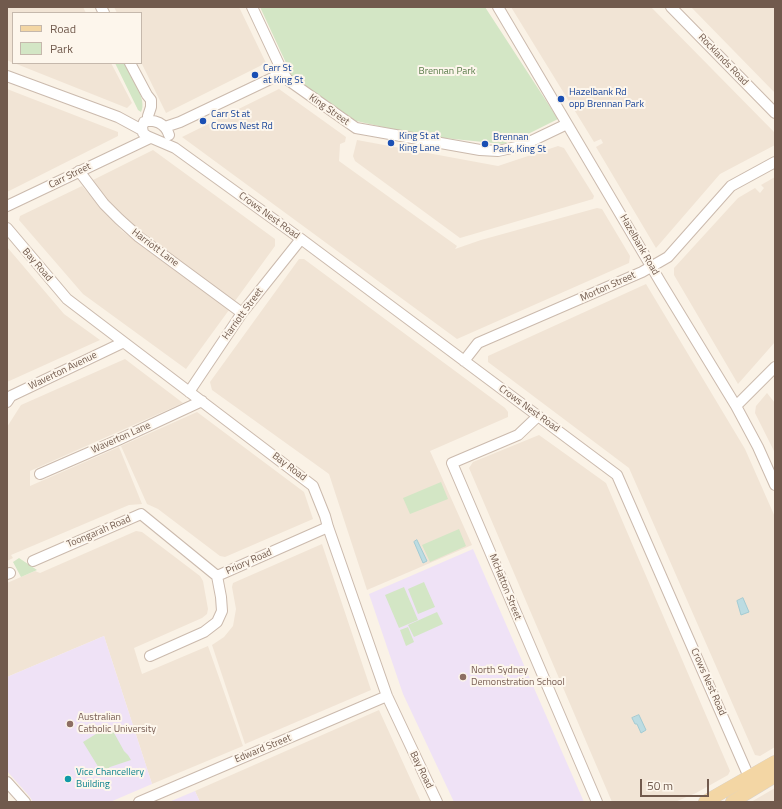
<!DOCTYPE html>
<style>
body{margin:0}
#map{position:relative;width:782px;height:809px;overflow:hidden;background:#faf2e6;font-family:"Titillium Web",sans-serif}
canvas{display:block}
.frame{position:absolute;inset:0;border:8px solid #715a4d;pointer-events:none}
.legend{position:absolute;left:12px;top:12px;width:130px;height:52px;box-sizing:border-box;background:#fdf6ec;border:1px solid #c5b8ac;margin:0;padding:5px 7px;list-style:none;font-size:12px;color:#715a4d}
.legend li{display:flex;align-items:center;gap:8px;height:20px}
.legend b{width:20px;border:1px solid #c5b8ac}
.scale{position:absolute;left:640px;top:779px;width:69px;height:18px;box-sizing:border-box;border:2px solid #715a4d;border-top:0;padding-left:5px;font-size:12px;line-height:14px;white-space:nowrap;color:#715a4d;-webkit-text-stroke:3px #fdf6ec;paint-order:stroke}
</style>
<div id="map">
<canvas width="782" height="809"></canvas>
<div class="frame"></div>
<ul class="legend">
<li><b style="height:5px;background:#f3d6a4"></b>Road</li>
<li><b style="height:11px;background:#d3e6c5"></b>Park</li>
</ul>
<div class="scale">50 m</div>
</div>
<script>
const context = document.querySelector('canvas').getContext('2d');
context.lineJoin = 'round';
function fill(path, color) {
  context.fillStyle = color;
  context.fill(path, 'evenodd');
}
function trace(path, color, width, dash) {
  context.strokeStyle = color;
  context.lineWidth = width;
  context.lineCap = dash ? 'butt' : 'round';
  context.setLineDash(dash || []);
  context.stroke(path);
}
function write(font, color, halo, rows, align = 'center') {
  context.font = font + ' "Titillium Web",sans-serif';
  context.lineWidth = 4;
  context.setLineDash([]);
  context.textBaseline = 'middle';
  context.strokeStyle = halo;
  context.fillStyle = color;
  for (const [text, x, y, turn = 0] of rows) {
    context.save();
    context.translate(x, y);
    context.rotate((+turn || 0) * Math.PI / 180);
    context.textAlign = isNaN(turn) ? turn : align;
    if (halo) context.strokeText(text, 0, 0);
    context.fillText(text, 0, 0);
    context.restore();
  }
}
fill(new Path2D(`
 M7,7h76l3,6h-73v50l-6,-3z
 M114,7h125l27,56 -100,50 -25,-51v-49h-24z
 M511,7h140l124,126v12l-55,29 -64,74 -60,-101 7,-4 -2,-4 -7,3z
 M691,7h84v86z
 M14,63h97l21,40 -5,5z
 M7,89l111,43v4l-111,56z
 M279,89l67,48 -1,5 -5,2 -1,17 118,85 -2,3 26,-9 116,-32 5,1 28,47 -1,7 -172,76 -275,-202z
 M357,140l141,26 60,-20 6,2 30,48 -1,3 -133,39 -105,-77 -2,-5z
 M153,150l122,89v7l-40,55 -108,-78 -36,-42z
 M775,177v165l-37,42 -64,-109v-7l64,-70 17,-10 5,5 4,-5 -3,-3z
 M82,186l40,45 107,79 -43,59 -103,-75 -64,-74 1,-4z
 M7,247l57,67 36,26 -93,42z
 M299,259h5l201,149 3,4v5l-78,34 42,94 -105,45 -38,-116 -117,-84 -2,-8z
 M646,284l99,165 30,68v230l-15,9 -5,-1 -126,-287 -141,-106v-6z
 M125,359l58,44 -153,68v15l89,-39 23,57 -13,1 -118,50 2,3 -6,3v-134l14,-22z
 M767,393l8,10v50l-20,-40 1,-7z
 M197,412l107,80 9,27 -88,38 -5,-1 -62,-47 -11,-5 -26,-58z
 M539,435l67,48 124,288 -2,4 -32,18 -21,9h-63l-143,-334 4,-6z
 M136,531l6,1 58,44 3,5 5,28 -1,5 -5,4 -68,30 8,26 66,-28 35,100 -91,38 -48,-148 -97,41v-94l28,-12 5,2z
 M322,544l49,146 -126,54 -33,-99 12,-8 9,-11 3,-17 -4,-22 1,-4z
 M379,710l42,92h-221l-5,-11z
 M775,788v14h-24z`), '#f1e4d5');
fill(new Path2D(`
 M473,549l111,253h-130l-51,-108 -34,-100z
 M104,636l48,148 -42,18h-77l-3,-5 -23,-26v-94z
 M195,791l5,11h-31z`), '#efe2f6');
fill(new Path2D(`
 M260,7h225l73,112 -30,15 -25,10 -79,-8 -68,-15 -63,-43z
 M115,63h9c6,11 24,37 17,49l-3,-2z
 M441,482l7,17 -38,15 -7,-16z
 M459,529l7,17 -36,16 -8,-17z
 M19,558l18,12 -16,7 -8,-15z
 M424,582l11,25 -17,7 -10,-25z
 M404,587l14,33 -19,8 -14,-33z
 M437,612l6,12 -29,13 -6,-12z
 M408,627l6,15 -8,4 -6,-16z
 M104,729l9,2 11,20 4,4 3,5 -21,7 -8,6 -19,-31z`), '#d3e6c5');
const water = new Path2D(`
 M417,540l10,21 -4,2 -9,-21z
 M743,598l6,14 -8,3 -4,-14z
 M639,715l7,15 -5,3 -4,-9h-2l-3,-6z`);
fill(water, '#bcdce2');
trace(water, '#a3cbd3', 1);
const minor = new Path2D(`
 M101,7l3,6
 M252,7l31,66 5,7 68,48 124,22 18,1 23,-5 46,-22
 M498,7l163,276 75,123 22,41 17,38
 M671,7l104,106
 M130,63l17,32 4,5v7l-3,9 1,5
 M7,76l111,41 24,13
 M165,127l15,-5 103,-49
 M169,135c-3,-11 -15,-17 -25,-13l-2,5 1,6 4,3 28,12 126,91 316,236 132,302
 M79,171l25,33 15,15 20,18 103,76
 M7,206l143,-68
 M7,228l60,71 246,187 12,30 3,11 59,169 50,106
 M464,361l14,-18 164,-71 26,-15 63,-71 44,-24
 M189,392l53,-79 59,-74
 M7,402l4,-6 111,-53
 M736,406l39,-39
 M538,416l-20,19 -66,28c49,113 96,226 145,339
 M40,474l78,-34 84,-39
 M33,561l108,-47 76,62
 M7,574l3,-1
 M150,656l54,-24 13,-10 5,-11 -1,-14 -4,-21 111,-49
 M7,782l18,20
 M139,802l248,-106`);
const major = new Path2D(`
 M705,802l70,-40
 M732,802l43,-26`);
trace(minor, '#cbbaad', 12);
trace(major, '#d7d1cd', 14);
trace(minor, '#fff', 10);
trace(major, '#f3d6a4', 13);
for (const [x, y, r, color] of [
 [255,75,4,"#1a4fb4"],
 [561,99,4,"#1a4fb4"],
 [203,121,4,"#1a4fb4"],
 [391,143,4,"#1a4fb4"],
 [485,144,4,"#1a4fb4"],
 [463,677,4,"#8d6e63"],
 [70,724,4,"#8d6e63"],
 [68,779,4,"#0f9aa8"]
]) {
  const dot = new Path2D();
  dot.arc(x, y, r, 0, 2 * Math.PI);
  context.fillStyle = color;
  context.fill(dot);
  trace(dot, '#fdf6ec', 1.5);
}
write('10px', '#715a4d', '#fdf6ec', [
 ["Rocklands Road",723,60,46],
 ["King Street",329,110,35],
 ["Carr Street",70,176,-26],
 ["Crows Nest Road",269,216,36],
 ["Hazelbank Road",639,245,60],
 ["Harriott Lane",155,248,37],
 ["Bay Road",37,265,49],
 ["Morton Street",608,287,-24],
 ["Harriott Street",243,314,-54],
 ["Waverton Avenue",63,371,-26],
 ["Crows Nest Road",529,409,36],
 ["Waverton Lane",121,438,-24],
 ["Bay Road",289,467,37],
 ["Toongarah Road",99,532,-23],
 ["Priory Road",249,562,-24],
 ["McHatton Street",505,587,68],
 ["Crows Nest Road",708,682,66],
 ["Edward Street",263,749,-22],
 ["Bay Road",421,770,64]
]);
write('10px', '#164399', '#fdf6ec', [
 ["Carr St",263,69],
 ["at King St",263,81],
 ["Hazelbank Rd",569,93],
 ["opp Brennan Park",569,105],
 ["Carr St at",211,115],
 ["Crows Nest Rd",211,127],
 ["King St at",399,137],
 ["King Lane",399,149],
 ["Brennan",493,138],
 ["Park, King St",493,150]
], 'left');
write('10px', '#587b49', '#fdf6ec', [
 ["Brennan Park",447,72]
]);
write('10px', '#785e54', '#fdf6ec', [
 ["North Sydney",471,671],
 ["Demonstration School",471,683],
 ["Australian",78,718],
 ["Catholic University",78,730]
], 'left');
write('10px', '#0d838f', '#fdf6ec', [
 ["Vice Chancellery",76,773],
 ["Building",76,785]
], 'left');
</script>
